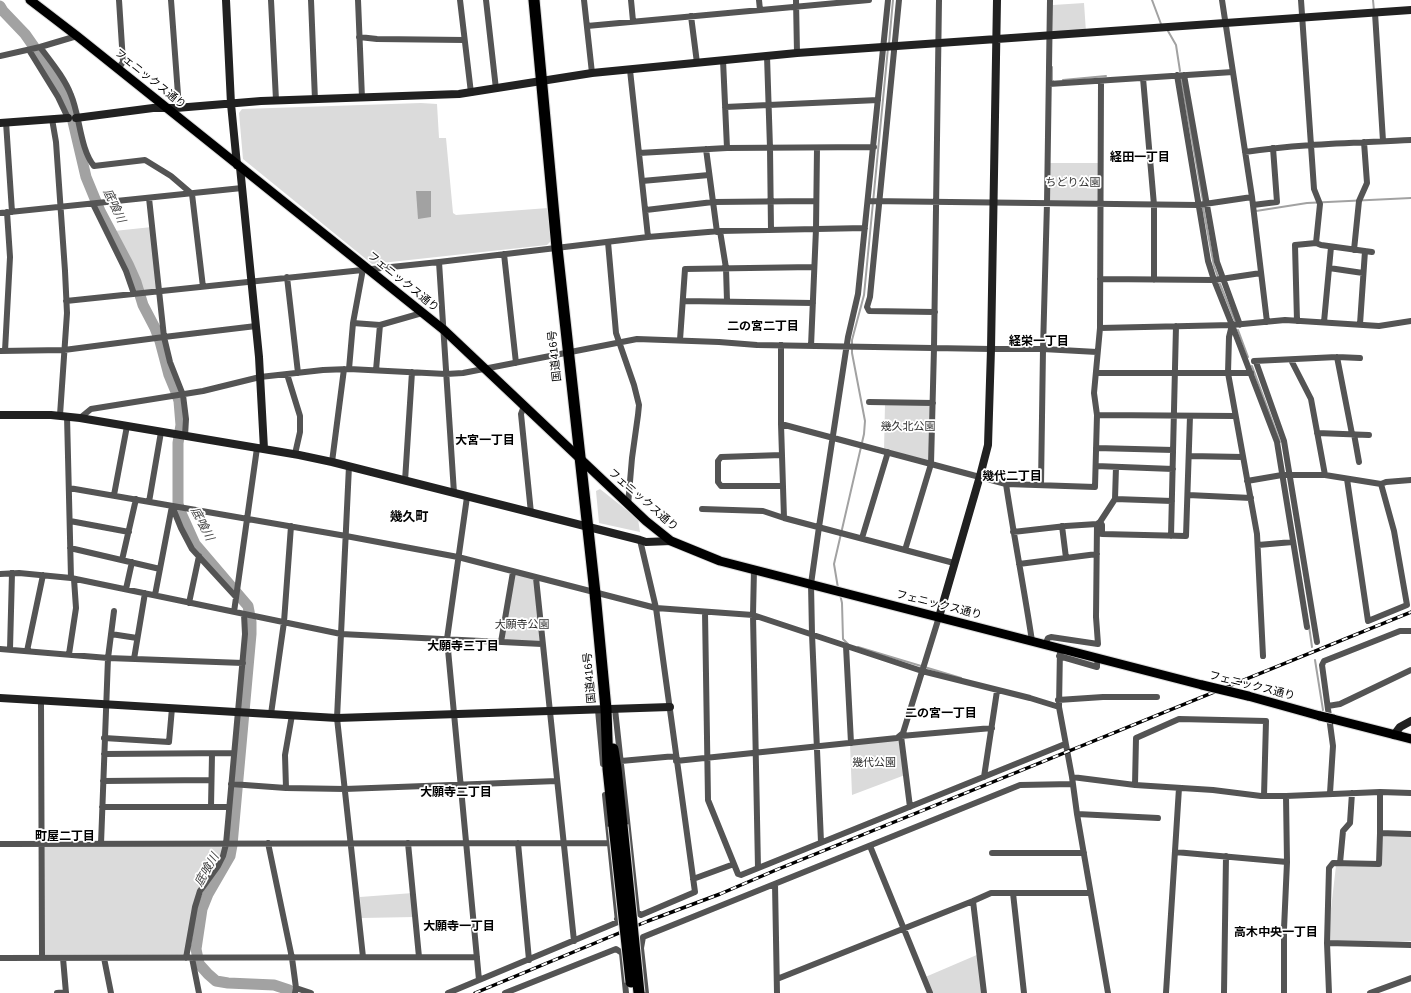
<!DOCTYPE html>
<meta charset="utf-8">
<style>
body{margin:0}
canvas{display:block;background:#fff}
</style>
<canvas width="1411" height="993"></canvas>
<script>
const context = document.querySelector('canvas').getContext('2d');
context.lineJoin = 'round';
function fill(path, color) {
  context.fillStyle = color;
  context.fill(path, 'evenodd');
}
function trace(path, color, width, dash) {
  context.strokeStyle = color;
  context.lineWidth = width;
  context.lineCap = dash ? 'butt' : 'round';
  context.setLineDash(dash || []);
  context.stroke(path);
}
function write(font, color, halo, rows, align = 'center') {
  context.font = font + ' Arial,"Noto Sans JP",sans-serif';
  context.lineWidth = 3.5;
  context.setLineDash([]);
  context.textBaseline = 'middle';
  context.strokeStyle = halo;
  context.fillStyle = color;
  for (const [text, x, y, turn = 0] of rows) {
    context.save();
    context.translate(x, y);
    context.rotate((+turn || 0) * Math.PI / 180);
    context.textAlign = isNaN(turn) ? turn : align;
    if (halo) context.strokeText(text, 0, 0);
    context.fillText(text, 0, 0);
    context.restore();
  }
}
fill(new Path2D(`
 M1084,3l2,29 -33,2v-29z
 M421,103l16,1 2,34h7l7,75 3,2 92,-7 3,33 -4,4 -175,19 -129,-105 -4,-46 3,-4z
 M1049,163h49v40h-49z
 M152,227l7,64 -19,2 -26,-62z
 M885,404h46l-1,59 -46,-12z
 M600,489l38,30 2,13 -41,-9 -3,-32z
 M514,573l21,6 5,61 -3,3 -35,-2z
 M900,739l5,36 -53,20 -2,-51z
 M1380,833l31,1v107l-84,2 9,-77 43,-2z
 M41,844h185l-8,22 -20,30 -12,62h-144z
 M413,893l2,24 -54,1 -1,-21z
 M979,954l5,39h-54l-7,-15z`), '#dbdbdb');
fill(new Path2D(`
 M416,191h15v26l-13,2z`), '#a2a2a2');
trace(new Path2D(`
 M1152,0l9,24
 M1373,0l1,11
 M1168,31l8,14 4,26
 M889,44l4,-44
 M1052,67v14h1
 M1181,78l22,123
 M1063,80l43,-4
 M1203,207l11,59 4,11
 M1256,211l51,-8 104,-5
 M1220,284l15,37
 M1238,330l10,27
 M1252,366l28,76
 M838,588l-4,-24 30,-130 1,-13 -13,-68v-13l12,-45 24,-247
 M840,594l2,9 1,36 5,5
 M1309,626l3,21
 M858,647l103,31
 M1315,660l8,50
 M288,993l1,-3 6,2`), '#a2a2a2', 2);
trace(new Path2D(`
 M0,6l3,5 22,23 28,40 11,20 7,19 15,64 14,34 28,53 8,18 7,23 12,23 5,13 9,34 7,17 3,9 2,24 -3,18v61l3,9 14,31 53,62 3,16v12l-19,211 -2,11 -22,38 -6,15 -6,40 3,15 9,10 8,7 12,2 46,2 15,5`), '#a2a2a2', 11);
const primary = new Path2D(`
 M30,0l47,36 367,294 202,191 25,20 49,20 482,124
 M1248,696l72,20
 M1333,719l78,20`);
const highway = new Path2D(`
 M534,0l23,248 38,345 11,116 2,60 6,57
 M613,749l3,19 6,57`);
trace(primary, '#dbdbdb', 11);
trace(highway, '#dbdbdb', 13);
trace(new Path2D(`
 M171,0l8,108
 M271,0l5,100
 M311,0l4,100
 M358,0l4,98
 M460,0l11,93
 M486,0l10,89
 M584,0l8,73
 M631,0l2,21
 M759,0l1,10
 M796,0l1,53
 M899,0l-29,297 -3,10 2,4 66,1
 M1222,0l30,197 15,125
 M1301,0l13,189 6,15 -4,39
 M1375,13l8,128
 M691,16l6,47
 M587,26l282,-26
 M359,37l18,2 87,1
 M40,47c11,15 24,30 31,48 9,21 9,54 23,71l51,-6 26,16 21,18 11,93
 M29,50l29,47 10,21
 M0,56l40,-9 37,-11
 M767,56l3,92 1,82
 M723,60l4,88
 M118,69l5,-7 -4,-62
 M630,70l18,167
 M1177,75l31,186 6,19 18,45 45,117 30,185
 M1184,75l33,187 23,63
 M1143,78l11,127v75
 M1049,84l184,-12
 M725,107l153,-7
 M52,119l4,23 9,129 2,42 -7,102
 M6,122l6,90
 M706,149l11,83
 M1245,152c55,-8 111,-9 166,-12
 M639,153l88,-5 147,-1
 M642,181l67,-6
 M149,198l15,139 6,25 13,33 3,24 -1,17
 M868,201l330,4 54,-8
 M93,204l33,67 8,23
 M1253,205l24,-3 -4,-54
 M646,210l67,-8 103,-1
 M0,213l242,-25
 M720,231l6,37 1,33
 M608,242l8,91 18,52 5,20 -1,10 -6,43 -4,47
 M1354,250l5,-49 8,-18 -3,-41
 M504,254l12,109
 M439,262l15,231
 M1329,268l34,5
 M287,277l11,96
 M1100,279l114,1 47,-7
 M66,301l373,-39 209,-25 72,-6 145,-3
 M683,301l130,2
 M1297,321l-2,-76 21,-2 5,2 51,7
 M1324,322l7,-75
 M353,323l27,2 42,-12
 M1360,324l5,-73
 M1232,325l-3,12 -1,36 29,161 6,122
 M1100,328l132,-3 53,-5 94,6 32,-5
 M680,340l5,-71 129,-2
 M781,345v79l3,94 170,45
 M811,346l5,-117 1,-81
 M0,351l64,-1 100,-13 92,-11
 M5,351l5,-94 -3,-45
 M1337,357l15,77
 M1291,360l20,39 14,76
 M1254,361l83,-4 23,1
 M1256,362l28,79 33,201
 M349,369l4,-46 10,-54
 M376,370l4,-45
 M1096,373h155
 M287,374l13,42v16l-5,22
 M869,402l64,1
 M524,406l-3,8 10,99
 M1097,415l138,1
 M67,416l4,162
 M80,418l11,-9 112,-18 57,-14 63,-7 26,-1 97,5 17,-1 174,-34 82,3 38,3 234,4h52l54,3
 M781,424l225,60 89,3 2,-72 -3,-22 6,-65 1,-247
 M1317,433l52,2
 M1354,434l5,28
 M1096,448l77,2
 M782,455l-61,2 -3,4v21l3,4h62
 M1189,456l54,1
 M332,462l12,-93
 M349,466l-12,252 26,239
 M1096,466l77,3
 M405,481l7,-109
 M1247,481l35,-6h43l56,9 13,47 13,74 -39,16 -21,-142
 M1006,484c8,53 18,104 26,157
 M1381,484l5,-2 25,-2
 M1041,485l2,-136 4,-146 3,-203
 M69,488l277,48 112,21 198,51 97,7 169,56 108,27 29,9
 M114,495l13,-69
 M1188,495l63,3
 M467,497l-20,142 32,341
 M1115,499l57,2
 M149,502l12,-70
 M172,506l9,22 11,21 44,48
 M702,509l61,2 21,7
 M70,521l59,11
 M1100,522l2,3v9l84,2 4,-120
 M1062,526l4,32
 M1013,532l53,-6 31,-2 3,-2 15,-23 1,-32
 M1171,536l5,-210
 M862,538l26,-86
 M1258,545l35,-3
 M70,548l90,21
 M905,550l26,-86 3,-116 5,-348
 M122,560l14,-61
 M1019,564l78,-10
 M754,569l-1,46 5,253
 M0,574l19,-1 52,5 270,56 201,10
 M536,578l38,363
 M126,589l6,-27
 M155,595l17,-89
 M189,603l10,-47
 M234,612l23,-164
 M705,612l3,188 30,74 3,1 324,-131
 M111,634l26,4
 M501,642l12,-70
 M1045,645l3,-7 3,-1 47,7 -2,-27 1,-93
 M846,646l5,97
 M1060,648l-1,59 13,70 5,37 31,179
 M0,649l108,9 135,5
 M10,649l2,-76
 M27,651l16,-76
 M69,654l7,-46 -2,-29
 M1059,656l38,11v-3
 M134,659l11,-66
 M41,700l1,258
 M1058,700l45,-3h54
 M1328,706l12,-2 71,-34
 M615,709l22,203
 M598,710l5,54
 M271,714l13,-92 7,-96
 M104,738l65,4 3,-34
 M104,754l130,-1
 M621,761l55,-5
 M676,761l221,-23 6,-5 36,-116
 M984,777l13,-86
 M1072,777l63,8 78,5 48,6h25l94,-4 31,1
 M103,781l108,-1
 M231,784l55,4 59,1 212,-8
 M1135,785l1,-47 43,-19 87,2 -2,75
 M286,788l-1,-33 7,-40
 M1330,793l3,-47 -11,-81 2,-4 76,-30h11
 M102,807h127
 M211,807l1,-53
 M910,807l-9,-71 91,-8
 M1077,814l81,4
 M1380,833v-41
 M821,842l-9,-208 -1,-50 8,-57 29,-190 10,-43 30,-294
 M268,843l24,115 4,30 -1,5
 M408,843l11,114
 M518,843l11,117
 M0,844l609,-1
 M101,844l7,-186 6,-47
 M870,846l60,147
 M1175,852l112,10
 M992,853h92
 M1340,863l3,-32 7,-8 2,-30
 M693,879l41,-15
 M775,884l2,109
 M1013,893l11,100
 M973,901l11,92
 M617,919l20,-7 4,3 54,-23 -39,-284 -16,-68
 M1327,943l84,2
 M0,958l477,-1
 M63,958l3,35
 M104,958l7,35
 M186,958l9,-51 5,-16 18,-25 5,-10 3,-12 19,-210 -1,-20
 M192,958l7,35
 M777,979l196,-78 18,-8h99
 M296,988l15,5
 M57,993l9,-1
 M448,993l170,-71 -13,-127
 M505,993l111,-44 6,4 4,40
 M646,993l-5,-45 2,-11 377,-152 53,-1
 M1166,993l13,-205
 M1224,993l2,-137
 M1284,993v-64l3,-67 -1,-66
 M1329,993l-2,-50 2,-75 4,-5 46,1 1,-31 31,1
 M1370,993l41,-15`), '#545454', 6);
trace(new Path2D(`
 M226,0l5,104 6,61
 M76,118l77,-10h23l85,-7 198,-7 133,-21 205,-20 614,-43
 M0,123l68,-5
 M240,167l19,190 5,92
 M0,415h51l29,3 219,37 33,7 308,78 6,2 25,-1
 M939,617l41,-141 8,-31 3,-96 6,-349
 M0,698l337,20 333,-11
 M1394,735l6,-8 11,-6`), '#212121', 8);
trace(primary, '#000', 9);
trace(highway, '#000', 11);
const rail = new Path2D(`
 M475,993l173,-72 72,-27 56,-24 635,-258`);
trace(rail, '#000', 3.5);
trace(rail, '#fff', 2, [6]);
const primaryBridge = new Path2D(`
 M1202,685l46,11
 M1320,716l13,3`);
const highwayBridge = new Path2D(`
 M622,825l17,168
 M614,826l17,156`);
trace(primaryBridge, '#dbdbdb', 11, []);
trace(highwayBridge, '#dbdbdb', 13, []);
trace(primaryBridge, '#000', 9);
trace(highwayBridge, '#000', 11);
write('11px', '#000', '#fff', [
 ["フェニックス通り",150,79,39],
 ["フェニックス通り",403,282,39],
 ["国道416号",555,356,-96],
 ["フェニックス通り",643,500,41],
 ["フェニックス通り",939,605,14],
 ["国道416号",590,678,-95],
 ["フェニックス通り",1252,686,14]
]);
write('11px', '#323232', '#fff', [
 ["ちどり公園",1073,183],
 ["幾久北公園",908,427],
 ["大願寺公園",522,625],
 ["幾代公園",874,763]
]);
write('bold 12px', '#000', '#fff', [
 ["経田一丁目",1140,158],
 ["二の宮二丁目",763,327],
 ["経栄一丁目",1039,342],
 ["大宮一丁目",485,441],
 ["幾代二丁目",1012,477],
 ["大願寺三丁目",463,647],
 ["二の宮一丁目",941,714],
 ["大願寺二丁目",456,793],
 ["町屋二丁目",65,837],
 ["大願寺一丁目",459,927],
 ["高木中央一丁目",1276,933]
]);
write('italic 12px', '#434343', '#fff', [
 ["底喰川",114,206,65],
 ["底喰川",202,524,63],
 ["底喰川",207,870,-60]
]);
write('bold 13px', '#000', '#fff', [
 ["幾久町",409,517]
]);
</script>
